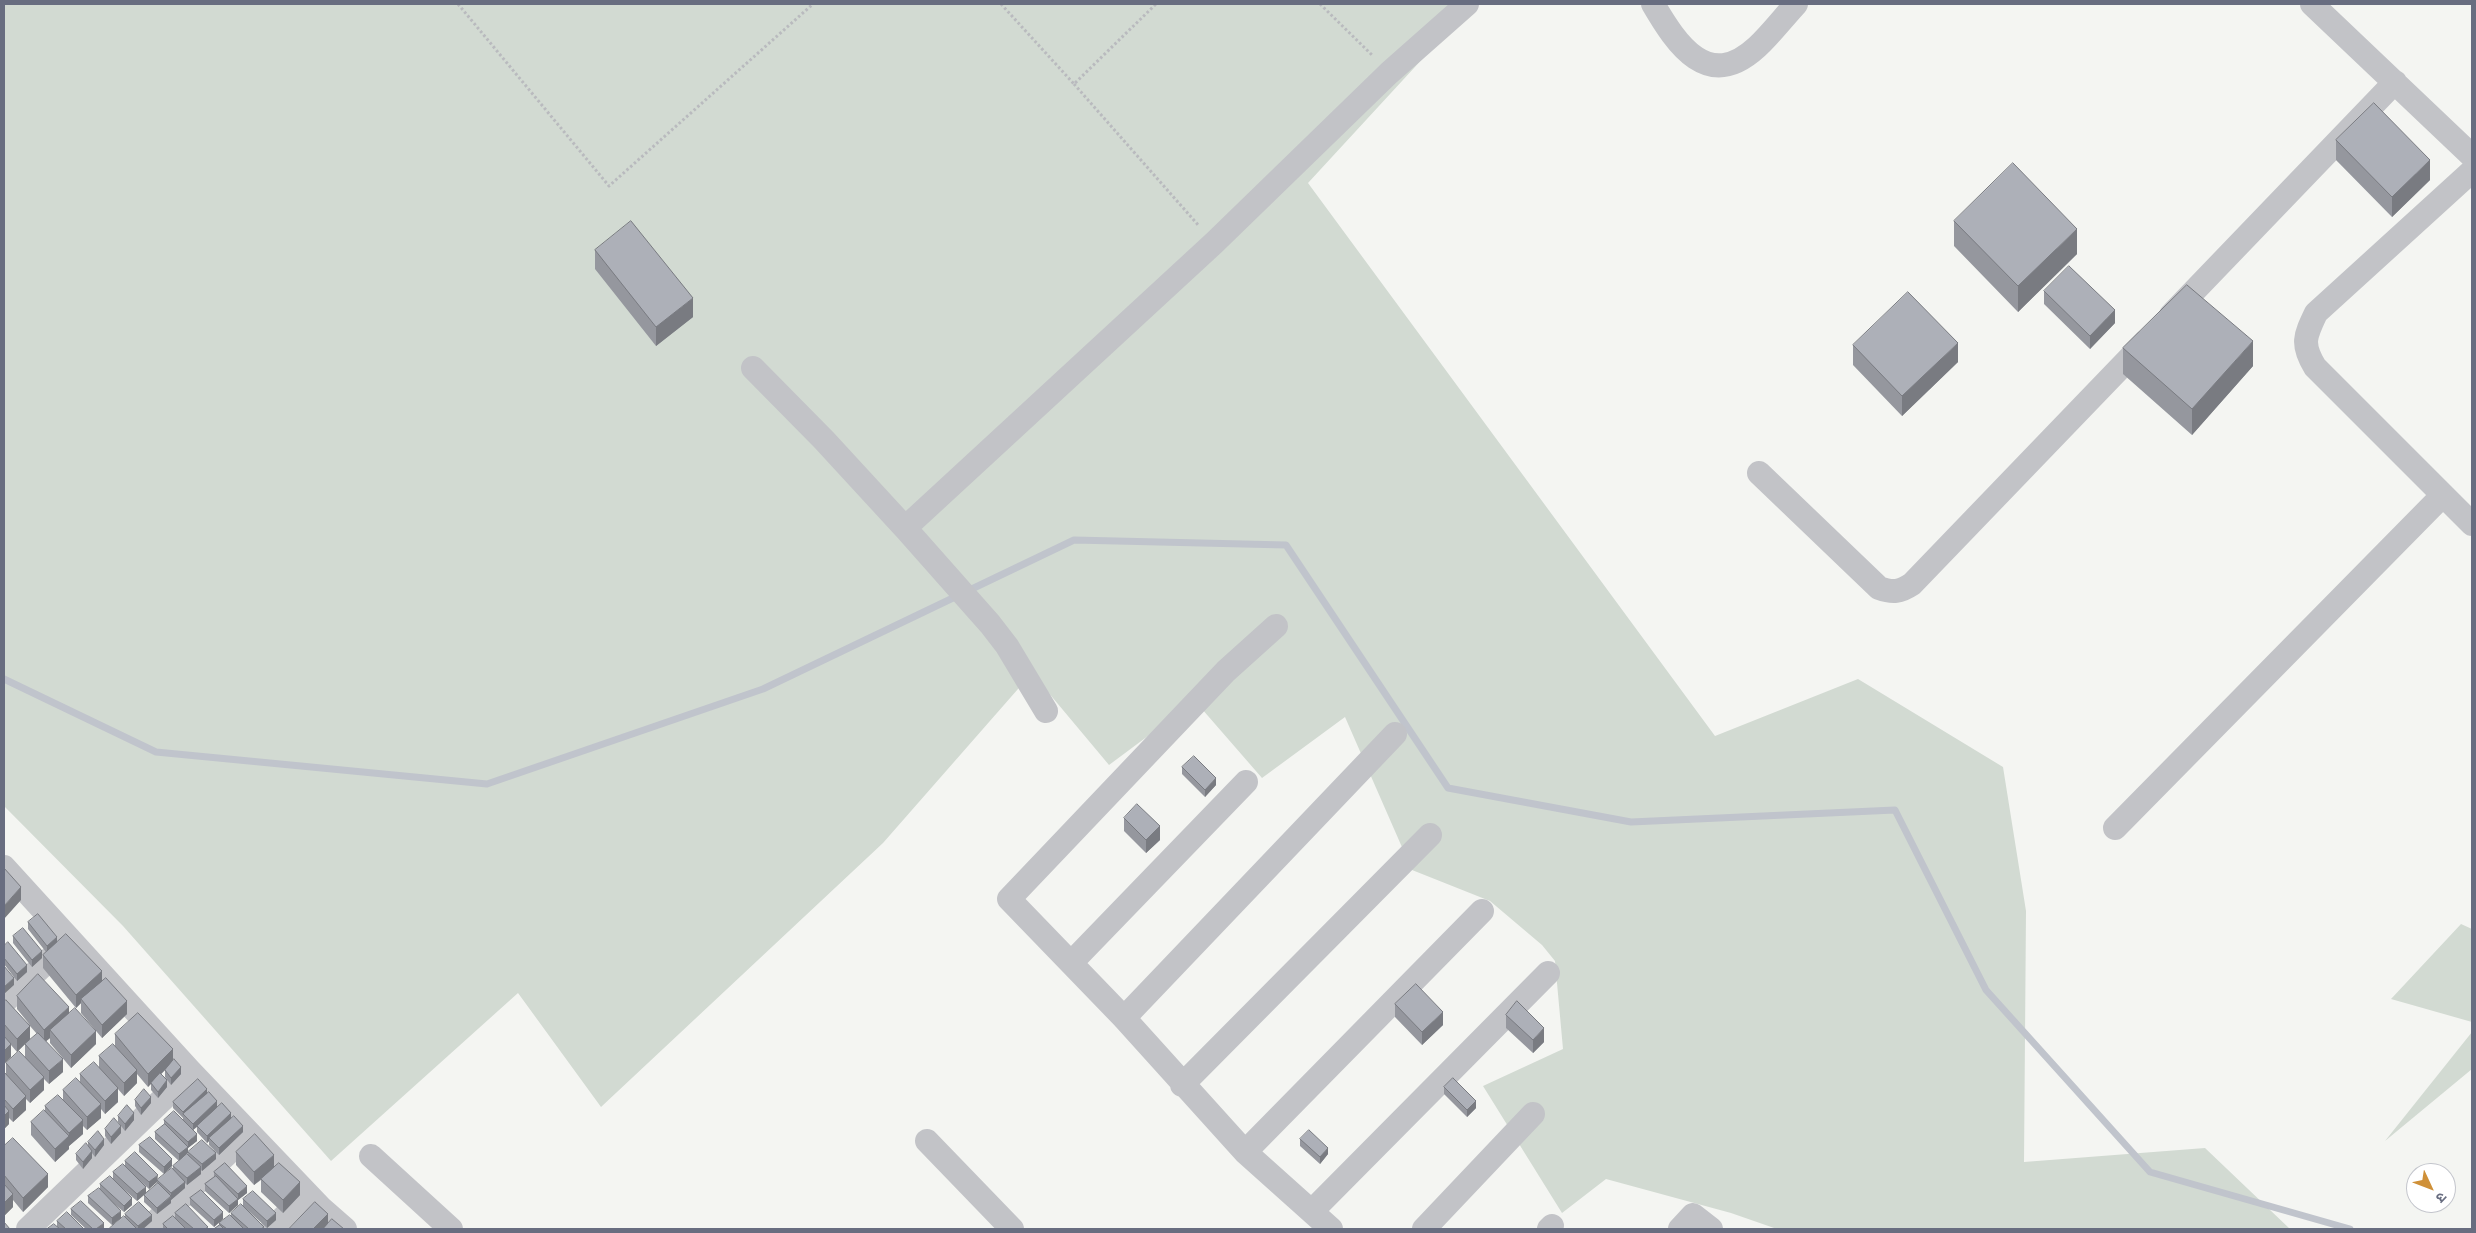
<!DOCTYPE html>
<meta charset="utf-8">
<style>
body{margin:0}
#map{position:relative;width:2476px;height:1233px;overflow:hidden;background:#f4f5f2;font-family:"Exo 2","Noto Sans Devanagari",sans-serif}
canvas{display:block}
.frame{position:absolute;inset:0;border:5px solid #686d80;pointer-events:none}
.north{position:absolute;left:2406px;top:1163px;width:50px;height:50px;box-sizing:border-box;background:#fff;border:1px solid #c3c5cc;border-radius:50%;rotate:133deg;font-size:14px;font-weight:700;line-height:20px;text-align:center;color:#686d80}
.north::after{content:'';display:block;margin:auto;width:18px;height:22px;background:#cf9038;clip-path:polygon(50% 0,100% 100%,50% 72%,0 100%)}
</style>
<div id="map">
<canvas width="2476" height="1233"></canvas>
<div class="frame"></div>
<div class="north">उ</div>
</div>
<script>
const context = document.querySelector('canvas').getContext('2d');
context.lineJoin = 'round';
function fill(path, color) {
  context.fillStyle = color;
  context.fill(path, 'evenodd');
}
function trace(path, color, width, dash) {
  context.strokeStyle = color;
  context.lineWidth = width;
  context.lineCap = dash ? 'butt' : 'round';
  context.setLineDash(dash || []);
  context.stroke(path);
}
fill(new Path2D(`
 M4,4h1469l-165,179 407,553 143,-57 145,88 23,144 -2,251 181,-14 85,81h-513l-46,-16 -125,-34 -44,34 -79,-127 80,-37 -8,-88 -13,-16 -52,-44 -78,-31 -67,-153 -83,61 -67,-77 -86,64 -77,-92 -149,170 -282,264 -83,-114 -187,168 -208,-235 -119,-120z
 M2461,924l11,5v93l-81,-23z
 M2472,1032v37l-87,72z`), '#d2dad2');
trace(new Path2D(`
 M4,679l152,73 331,32 276,-95 311,-149 212,5 162,243 183,34 264,-12 91,180 164,182 200,57`), '#c0c4cc', 7);
trace(new Path2D(`
 M458,4l151,182 204,-182
 M1001,4l73,80 82,-80
 M1320,4l53,52
 M1074,84l125,142`), '#b9babe', 3, [2.5, 2.5]);
trace(new Path2D(`
 M1653,4c24,41 55,88 104,43 14,-13 26,-29 39,-43
 M2312,4l160,152
 M2472,171l-156,142c-11,23 -15,31 -1,54l157,157
 M2171,315l224,-233
 M753,368l71,72 81,88 309,-285 175,-170 78,-69
 M1759,473l120,115c14,5 21,4 33,-4l233,-242
 M905,528l85,96 17,22 39,65
 M1276,626l-50,45 -217,228 115,119 121,134 86,77
 M2115,828l328,-333
 M4,867l187,205 130,136 24,21
 M1071,963l175,-181
 M4,1002l63,-59
 M1124,1018l271,-284
 M1182,1085l248,-250
 M927,1141l85,88
 M1245,1152l237,-241
 M371,1156l80,73
 M1312,1211l236,-238
 M28,1229l163,-157
 M148,1229l101,-96
 M272,1229l35,-35
 M1424,1229l109,-115
 M1549,1229l3,-3
 M1680,1229l13,-14 18,14`), '#c2c3c7', 24);
fill(new Path2D(`
 M2336,140l94,40 -38,37 -56,-57z
 M1954,221l123,33 -59,58 -64,-66z
 M595,250l98,67 -37,29 -61,-77z
 M2044,291l71,32 -25,26 -46,-45z
 M1853,345l105,17 -56,54 -49,-51z
 M2123,348l130,18 -61,69 -69,-61z
 M1182,767l34,18 -11,12 -23,-23z
 M1124,818l36,22 -14,13 -22,-22z
 M28,922l29,20 45,40 25,32 -25,24 -21,-25v-10l-5,5 -33,-40v-13l3,-3 -18,-23z
 M13,936l29,22 -10,9 -19,-24z
 M4,946l23,26 -10,9 -13,-17z
 M17,996l52,17 27,31 -25,24 -21,-25v-5l-4,3 17,31 -14,12 -5,-5v11l-14,13 -4,-4v11l-13,12 -4,-4v6l-5,5v-57l2,3v-12l19,-5v-14l12,-10 -7,-8v13l-13,13 -6,-7v12l-7,7v-62l26,23 -13,-16z
 M1395,1004l48,21 -21,20 -27,-28z
 M1506,1015l38,27 -11,11 -27,-25z
 M115,1034l58,26 8,14 -10,11 -6,-8v-7l-4,4 6,13 -9,11 -7,-8v-7l-3,4 -11,-13v9l-13,13 -6,-7v13l-13,12 -4,-5v9l-14,12 -4,-4v8l-14,12v3l-14,13 -24,-27v-13l14,-11v-5l18,-7v-9l17,-7v-9l19,-6v-12l16,-10z
 M1444,1087l32,21 -9,9 -23,-23z
 M207,1093l10,15 14,10 12,14 -24,23 -10,-10v-4l-2,2 -10,-11v-5l-4,3 -10,-10v-2l-10,-10v-6z
 M135,1100l16,3 -10,12 -6,-9z
 M118,1116l16,4 -9,11 -7,-9z
 M164,1120l33,21 -9,7v5l-9,8 -24,-22v-7l9,-7z
 M105,1129l16,4 -10,11 -6,-8z
 M1300,1139l28,15 -8,10 -20,-18z
 M88,1142l16,3 -9,12 -3,-4v5l-9,11 -7,-9v-6l12,-7z
 M139,1145l33,21 -8,8 -25,-22z
 M4,1146l44,41 -25,25 -10,-12v7l-9,9z
 M188,1152l28,7 -14,12 -1,-1v4l-14,11 -2,-2v5l-14,12v3l-14,11 -13,-12v-7l-7,6 -16,-14 11,18 -8,7 -10,-8 7,14 -9,7 -24,-22v-7l12,-7v-5l13,-6v-6l12,-6v-5l33,19 15,-10v-4l15,-11zM137,1178l12,11 8,-7v2l-11,9z
 M236,1152l38,16 26,27 -17,18 -22,-21v-12l-7,5 -18,-20z
 M214,1172l33,21 -9,7v5l-9,8 -24,-22v-7l9,-7z
 M190,1198l33,21 -9,8 -24,-22z
 M243,1199l33,21 -9,8 -24,-22z
 M71,1209l33,20h-18l-15,-14z
 M175,1213l33,16h-45v-5l12,-6z
 M231,1213l33,16h-50l5,-4v-2l12,-8z
 M125,1214l27,7 -9,8h-33v-1l15,-11z
 M57,1221l27,8h-37l10,-3z`), '#95979e');
fill(new Path2D(`
 M2430,160v20l-38,37v-20z
 M2077,229v25l-59,58v-26z
 M693,298v19l-37,29v-19z
 M2115,310v13l-25,26v-13z
 M2253,341v25l-61,69v-26z
 M1958,343v19l-56,54v-20z
 M1216,778v7l-11,12v-7z
 M1160,826v14l-14,13v-13z
 M21,887v13l-17,19v-13z
 M57,937v7l-10,9v-7z
 M42,951v7l-10,9v-7z
 M27,965v7l-10,9v-7z
 M102,971v13l-21,15v4l-5,5v-13z
 M14,978v7l-10,9v-7z
 M127,1001v13l-25,24v-13z
 M69,1007v13l-19,10v8l-6,5v-13z
 M1443,1012v13l-21,20v-13z
 M30,1026v13l-13,13v-13z
 M1544,1028v14l-11,11v-13z
 M96,1031v13l-25,24v-13z
 M11,1044v13l-7,7v-13z
 M173,1049v13l-25,25v-13z
 M63,1059v13l-14,12v-13z
 M181,1067v7l-10,11v-7z
 M137,1070v13l-13,13v-13z
 M44,1077v13l-14,13v-13z
 M167,1080v7l-9,11v-6z
 M118,1088v14l-13,12v-13z
 M207,1089v7l-24,18v4v-6z
 M26,1096v14l-13,12v-13z
 M151,1097v6l-10,12v-7z
 M217,1101v7l-24,22v-6z
 M1476,1101v7l-9,9v-7z
 M101,1104v14l-14,12v-13z
 M9,1111v13l-5,5v-13z
 M134,1113v7l-9,11v-7z
 M231,1113v7l-22,18v3l-2,2v-7z
 M83,1120v14l-14,12v-13z
 M121,1126v7l-10,11v-7z
 M243,1126v6l-24,23v-7z
 M197,1134v7l-9,7v-6z
 M69,1136v13l-14,13v-13z
 M104,1139v6l-9,12v-7z
 M188,1147v6l-9,8v-7z
 M1328,1148v6l-8,10v-7z
 M92,1151v7l-9,11v-7z
 M216,1153v6l-14,12v-7z
 M274,1155v13l-20,17v-13z
 M172,1159v7l-8,8v-7z
 M201,1167v7l-14,11v-7z
 M48,1174v13l-25,25v-14z
 M158,1175l-1,7 -8,7v-7z
 M185,1182v6l-14,12v3l-14,11v-6l14,-11v-4z
 M300,1182v13l-17,18v-13z
 M247,1186v7l-9,7v-6z
 M146,1187v6l-9,8v-7z
 M13,1194v13l-9,9v-13z
 M132,1198v7l-8,7v-6z
 M238,1199v6l-9,8v-7z
 M121,1211v7l-9,7v-7z
 M223,1212v7l-9,8v-7z
 M276,1213v7l-9,8v-7z
 M328,1214v13l-2,2h-13z
 M152,1215v6l-9,8h-5v-3z
 M104,1223v6h-8z`), '#797b81');
const building = new Path2D(`
 M2374,103l56,57 -38,37 -56,-57z
 M2013,163l64,66 -59,57 -64,-65z
 M631,221l62,77 -37,29 -61,-77z
 M2069,266l46,44 -25,26 -46,-45z
 M2187,285l66,56 -61,68 -69,-61z
 M1908,292l50,51 -56,53 -49,-51z
 M1194,756l22,22 -11,12 -23,-23z
 M1137,804l23,22 -14,14 -22,-22z
 M4,868l17,19 -17,19z
 M38,914l19,23 -10,9 -19,-24z
 M23,928l19,23 -10,9 -19,-24z
 M66,934l36,37 -26,24 -33,-40z
 M8,942l19,23 -10,9 -13,-16v-12z
 M4,966l10,12 -10,9z
 M38,974l31,33 -25,23 -27,-34z
 M106,978l21,23 -25,24 -21,-26z
 M1416,984l27,28 -21,20 -27,-28z
 M6,1000l24,26 -13,13 -13,-15v-22z
 M1517,1001l27,27 -11,12 -27,-25z
 M75,1008l21,23 -25,24 -21,-25z
 M138,1013l35,36 -25,25 -33,-40z
 M38,1033l25,26 -14,12 -24,-27z
 M4,1036l7,8 -7,7z
 M113,1044l24,26 -13,13 -25,-27z
 M19,1051l25,26 -14,13 -24,-27z
 M174,1059l7,8 -10,11 -6,-8z
 M94,1062l24,26 -13,13 -25,-27z
 M4,1072l22,24 -13,13 -9,-10z
 M160,1073l7,7 -9,12 -7,-9z
 M76,1078l25,26 -14,13 -24,-27z
 M1453,1078l23,23 -9,9 -23,-23z
 M198,1079l9,10 -24,23 -10,-10z
 M144,1089l7,8 -10,11 -6,-8z
 M209,1092l8,9 -24,23 -10,-10z
 M58,1095l25,25 -14,13 -24,-27z
 M222,1103l9,10 -24,23 -10,-10z
 M4,1105l5,6 -5,5z
 M127,1105l7,8 -9,11 -7,-8z
 M44,1110l25,26 -14,13 -24,-27z
 M174,1111l23,23 -9,8 -24,-22z
 M234,1116l9,10 -24,22 -10,-10z
 M114,1118l7,8 -10,11 -6,-8z
 M165,1124l23,23 -9,7 -24,-22z
 M1309,1130l19,18 -8,9 -20,-18z
 M98,1131l6,8 -9,11 -7,-8z
 M255,1134l19,21 -20,17 -18,-20z
 M150,1137l22,22 -8,8 -25,-22z
 M13,1138l35,36 -25,24 -19,-23v-29z
 M202,1140l14,13 -14,11 -14,-12z
 M86,1143l6,8 -9,11 -7,-8z
 M135,1152l23,23 -9,7 -24,-21z
 M187,1154l14,13 -14,11 -14,-12z
 M225,1163l22,23 -9,8 -24,-22z
 M279,1163l21,19 -17,18 -22,-21z
 M123,1164l23,23 -9,7 -24,-22z
 M172,1168l13,14 -14,11 -14,-13z
 M110,1176l22,22 -8,8 -24,-22z
 M216,1176l22,23 -9,7 -24,-22z
 M158,1183l13,13 -14,12 -13,-13z
 M4,1184l9,10 -9,9z
 M99,1188l22,23 -9,7 -24,-22z
 M201,1190l22,22 -9,8 -24,-22z
 M253,1191l23,22 -9,8 -24,-22z
 M81,1201l23,22 -8,6h-3l-22,-20z
 M139,1202l13,13 -14,11 -13,-12z
 M315,1202l13,12 -15,15h-24z
 M186,1204l22,23 -3,2h-11l-19,-16z
 M241,1204l23,23 -3,2h-12l-18,-16z
 M67,1212l17,17h-18l-9,-8z
 M230,1215l14,14h-17l-8,-6z
 M124,1216l13,13h-26l-1,-1z
 M173,1216l13,13h-18l-5,-5z
 M332,1219l12,10h-21z
 M4,1222l6,7h-6z
 M54,1224l6,5h-13z
 M220,1225l4,4h-10z`);
fill(building, '#adb0b8');
trace(building, '#797b81', 1);
</script>
